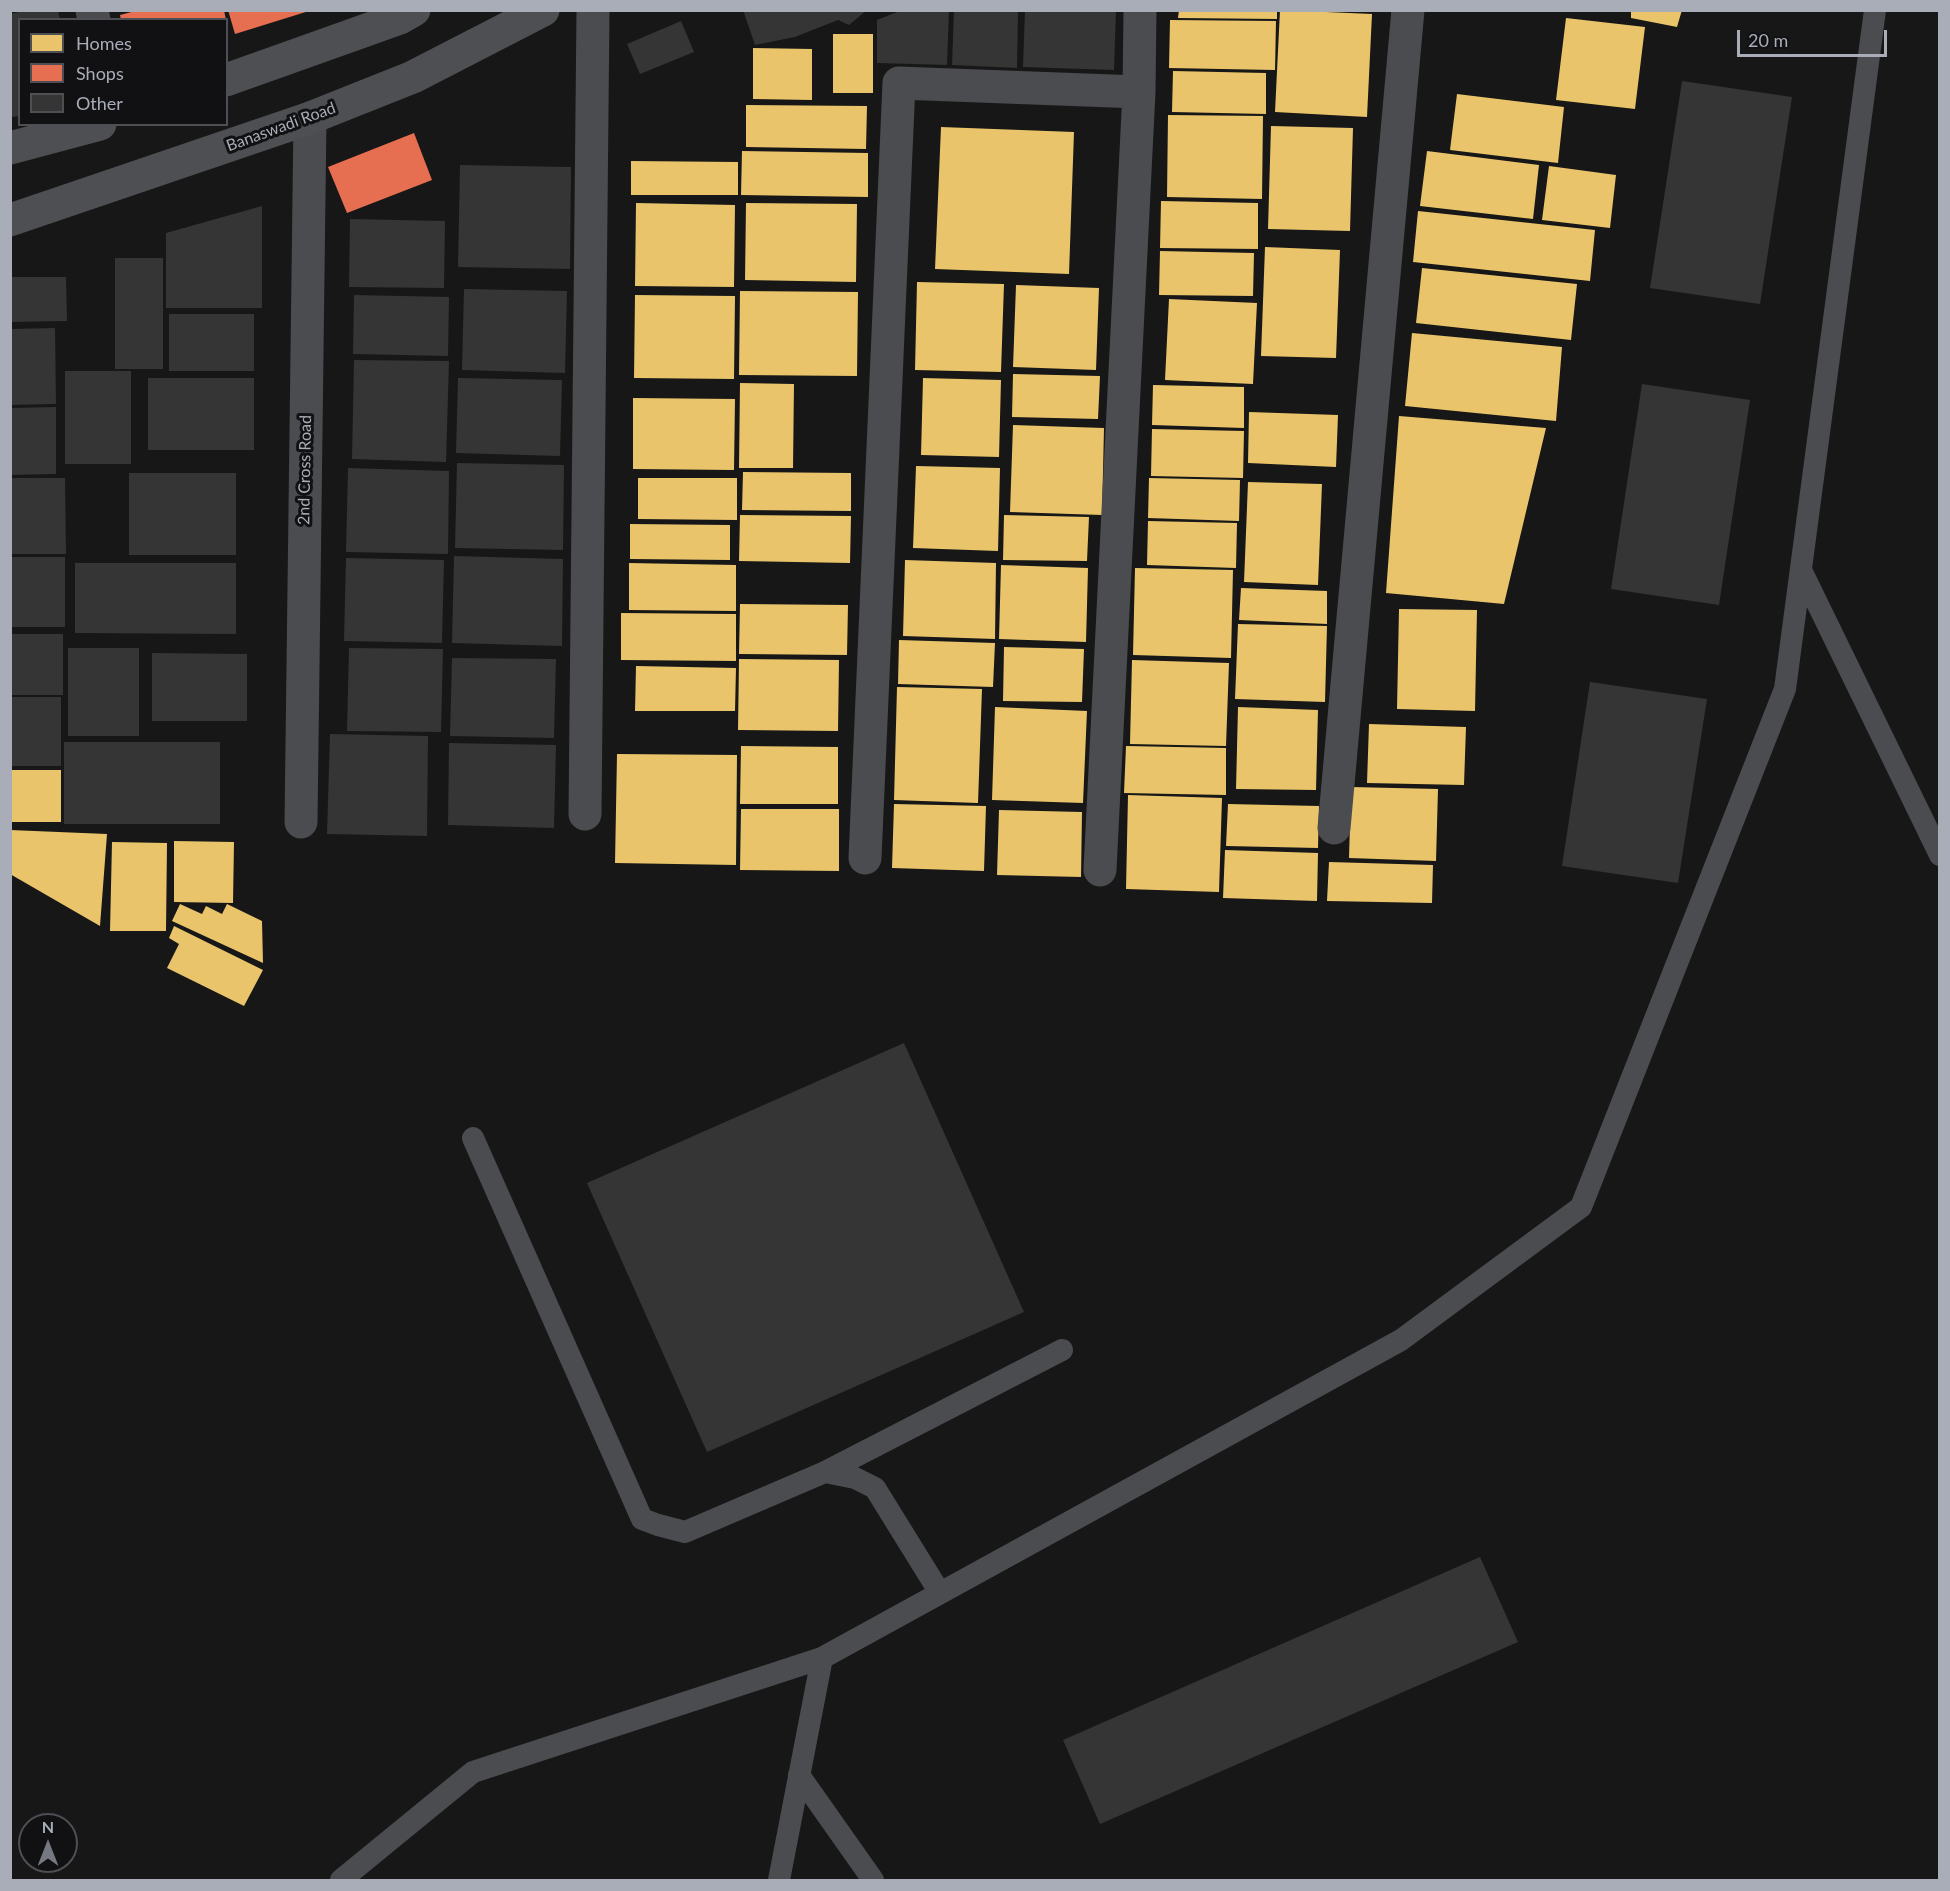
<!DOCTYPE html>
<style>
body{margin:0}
#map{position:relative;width:1950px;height:1891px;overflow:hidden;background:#171717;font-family:Lato,sans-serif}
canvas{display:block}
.frame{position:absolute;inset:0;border:12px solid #a8adb8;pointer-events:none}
.legend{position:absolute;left:18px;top:18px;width:210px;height:108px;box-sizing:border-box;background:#111113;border:2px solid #4d4f55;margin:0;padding:8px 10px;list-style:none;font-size:18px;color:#a8adb8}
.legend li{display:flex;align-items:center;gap:12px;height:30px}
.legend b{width:30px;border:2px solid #4d4f55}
.north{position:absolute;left:18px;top:1813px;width:60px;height:60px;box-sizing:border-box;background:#111113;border:2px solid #4d4f55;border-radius:50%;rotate:0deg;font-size:16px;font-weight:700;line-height:24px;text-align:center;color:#a8adb8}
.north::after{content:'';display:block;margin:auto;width:21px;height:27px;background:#757880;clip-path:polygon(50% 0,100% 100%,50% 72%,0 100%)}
.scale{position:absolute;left:1737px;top:30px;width:150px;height:27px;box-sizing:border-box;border:3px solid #a8adb8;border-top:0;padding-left:8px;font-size:18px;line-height:21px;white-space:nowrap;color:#a8adb8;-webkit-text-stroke:4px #111113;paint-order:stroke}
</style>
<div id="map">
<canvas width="1950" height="1891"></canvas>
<div class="frame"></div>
<ul class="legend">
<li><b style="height:16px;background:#e9c46a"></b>Homes</li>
<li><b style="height:16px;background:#e76f51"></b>Shops</li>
<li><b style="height:16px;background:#353536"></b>Other</li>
</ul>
<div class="north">N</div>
<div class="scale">20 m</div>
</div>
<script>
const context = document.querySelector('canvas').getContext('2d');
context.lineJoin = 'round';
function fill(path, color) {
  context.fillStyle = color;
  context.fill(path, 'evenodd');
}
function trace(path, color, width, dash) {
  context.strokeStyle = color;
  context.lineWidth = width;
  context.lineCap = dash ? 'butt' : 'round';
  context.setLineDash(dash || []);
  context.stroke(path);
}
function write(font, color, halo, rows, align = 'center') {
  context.font = font + ' Lato,sans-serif';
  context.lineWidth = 6;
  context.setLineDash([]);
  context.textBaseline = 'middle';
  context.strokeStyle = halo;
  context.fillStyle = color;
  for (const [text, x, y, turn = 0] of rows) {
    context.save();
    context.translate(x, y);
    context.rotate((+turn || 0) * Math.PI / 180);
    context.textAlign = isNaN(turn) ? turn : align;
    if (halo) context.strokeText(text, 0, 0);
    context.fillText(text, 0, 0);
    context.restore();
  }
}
fill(new Path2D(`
 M1179,10h98v9l-99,-1z
 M1280,10l92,4 -5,103 -92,-5z
 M1631,10h51l-5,17 -46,-9z
 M1566,18l79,9 -10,82 -79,-9z
 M1170,20l106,1 -1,49 -106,-2z
 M833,34h40v59h-40z
 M753,48l59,1v51l-59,-1z
 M1173,71l93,2v41l-94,-2z
 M1457,94l107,13 -6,56 -108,-13z
 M746,105l121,1 -1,43 -120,-2z
 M1168,115l95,1 -1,83 -95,-2z
 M1271,126l82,2 -3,103 -82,-2z
 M941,127l133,5 -5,142 -134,-5z
 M742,151l126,2v44l-127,-2z
 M1427,151l112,14 -6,54 -113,-13z
 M631,161l107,1v33h-107z
 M1549,166l67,9 -6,53 -68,-8z
 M1161,201l97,2v46l-98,-1z
 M636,203l99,2 -1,82 -99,-1z
 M746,203l111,1 -1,78 -111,-2z
 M1418,211l177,19 -5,51 -177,-19z
 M1265,247l75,3 -4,108 -75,-2z
 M1160,251l94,2 -1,43 -94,-1z
 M1422,268l155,16 -6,56 -155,-17z
 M917,282l87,2 -3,88 -86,-2z
 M1016,285l83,3 -3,82 -83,-3z
 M740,291l118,1 -1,84 -118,-1z
 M635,295l100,1 -1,83 -100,-1z
 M1169,299l88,4 -4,81 -88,-4z
 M1412,333l150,14 -6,74 -151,-15z
 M1013,374l87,2 -2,43 -86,-2z
 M923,378l78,2 -2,77 -78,-2z
 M740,383l54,1 -1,84h-54z
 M1153,385l91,2v41l-92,-3z
 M633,398l102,1 -1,71 -101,-1z
 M1249,412l89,3 -2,52 -88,-4z
 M1399,416l147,12 -42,176 -118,-11z
 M1013,425l91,3 -2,87 -92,-3z
 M1152,429l92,2 -1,47 -92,-2z
 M916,466l84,2 -2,83 -85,-3z
 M743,472l108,1v38l-109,-1z
 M638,478h99v42l-99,-1z
 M1149,478l91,2 -1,41 -91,-3z
 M1248,482l74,2 -4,101 -74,-3z
 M740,515l111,1 -1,47 -111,-2z
 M1004,515l85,2 -2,44 -84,-1z
 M1148,521l89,2 -1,45 -89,-3z
 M630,524l100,1v35l-100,-1z
 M905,560l91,3 -1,76 -92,-3z
 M629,563l107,2v46l-107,-1z
 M1001,565l87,3 -2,74 -87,-3z
 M1135,568l98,2 -2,88 -98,-3z
 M1241,588l86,3v33l-88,-4z
 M740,604l108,1 -1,50 -108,-1z
 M1399,609l78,1 -2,101 -78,-2z
 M621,613l115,1v47l-115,-1z
 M1238,624l89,2 -2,76 -90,-3z
 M899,640l96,3 -2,44 -95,-3z
 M1004,647l80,2 -2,53 -79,-1z
 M739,659l100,1 -1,71 -100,-1z
 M1132,660l97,3 -3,83 -96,-2z
 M636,666l100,2 -1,43h-100z
 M897,687l85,2 -4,114 -84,-3z
 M995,707l92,4 -4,92 -91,-3z
 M1238,707l80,3 -2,80 -80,-1z
 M1369,724l97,3 -2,58 -97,-2z
 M741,746l97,1v57h-98z
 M1126,746l100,2v47l-102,-2z
 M617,754l120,1 -1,110 -121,-2z
 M10,770h51v52h-51z
 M1351,787l87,2 -2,72 -87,-3z
 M1128,795l94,3 -3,94 -93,-3z
 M894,804l92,2 -2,65 -92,-3z
 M1228,804l91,2 -1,42 -92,-2z
 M741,809h98v62l-99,-1z
 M999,810l83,2 -1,65 -84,-2z
 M10,830l97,4 -7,92 -90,-52z
 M174,841l60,1 -1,61 -59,-1z
 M112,842l55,1 -1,88h-56z
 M1225,850l93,3 -1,48 -94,-3z
 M1329,862l104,3 -1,38 -105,-2z
 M180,904l22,10 4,-8 16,8 5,-10 35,17 1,42 -91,-42z
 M174,926l89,44 -19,36 -77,-38 12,-24 -10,-6z`), '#e9c46a');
fill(new Path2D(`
 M139,10h85l2,10h-105l-1,-5z
 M228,10h81v1l-74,23z
 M414,133l18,47 -85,33 -19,-46z`), '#e76f51');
fill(new Path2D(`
 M28,10h30l2,10h-40v96l-8,1 -2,-103z
 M743,10h124l-18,15 -11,-5 -43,17 -40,8z
 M902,10h47l-2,55 -70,-2v-43z
 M954,10h64l-1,58 -65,-3z
 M1025,10h91l-2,60 -91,-3z
 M681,21l13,31 -54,22 -13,-30z
 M1682,81l110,16 -32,207 -110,-16z
 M460,165l111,2 -1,102 -112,-2z
 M262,206v102h-96v-75z
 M350,219l95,2 -1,67 -95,-1z
 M115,258h48v111h-48z
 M10,277h56l1,44 -57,1z
 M464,289l103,2 -2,82 -103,-3z
 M354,295l95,2 -1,59 -95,-2z
 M169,314h85v57h-85z
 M55,328l1,76 -46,1v-76z
 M354,360l95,1 -3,101 -94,-3z
 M65,371h66v93h-66z
 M148,378h106v72h-106z
 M458,378l104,2 -2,76 -104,-3z
 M1642,384l108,16 -31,205 -108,-16z
 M56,407v67l-46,1v-67z
 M457,463l107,2 -1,85 -108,-2z
 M348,468l101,3 -1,83 -102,-2z
 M129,473h107v82h-107z
 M10,478h55l1,76h-56z
 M454,556l109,3 -1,87 -110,-3z
 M10,557h55v70h-55z
 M346,558l98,2 -2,83 -98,-2z
 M75,563h161v71l-161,-1z
 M10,634h53v61h-53z
 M68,648h71v88h-71z
 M349,648l94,1 -2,83 -94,-1z
 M152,653l95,1v67h-95z
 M452,658l104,1 -2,79 -104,-2z
 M1590,682l117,17 -29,184 -116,-17z
 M10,697h51v69h-51z
 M330,734l98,2 -1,100 -100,-2z
 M64,742h156v82h-156z
 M449,743l107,2 -2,83 -106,-3z
 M904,1043l120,269 -317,140 -120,-269z
 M1480,1557l38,85 -418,182 -37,-84z`), '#353536');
trace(new Path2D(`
 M1801,570l139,285
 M473,1138l169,381 16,6 27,7 140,-60 30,6 20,10 65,105
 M825,1472l237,-122
 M799,1775l74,105
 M341,1880l132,-108 349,-114
 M779,1880l43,-222 579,-318 180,-133 204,-518 90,-679`), '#4b4c50', 22);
trace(new Path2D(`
 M92,10l2,10
 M585,814l8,-804
 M301,822l9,-704
 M1334,828l74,-818
 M865,858l34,-775 240,9
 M1100,870l39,-778 1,-82`), '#4b4c50', 33);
trace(new Path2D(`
 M226,80l174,-62 14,-8
 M10,148l90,-24
 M10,220l300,-102 103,-41 130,-67`), '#4d4f52', 33);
write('16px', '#a8adb8', '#111113', [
 ["Banaswadi Road",281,127,-20],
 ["2nd Cross Road",305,470,-89]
]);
</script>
